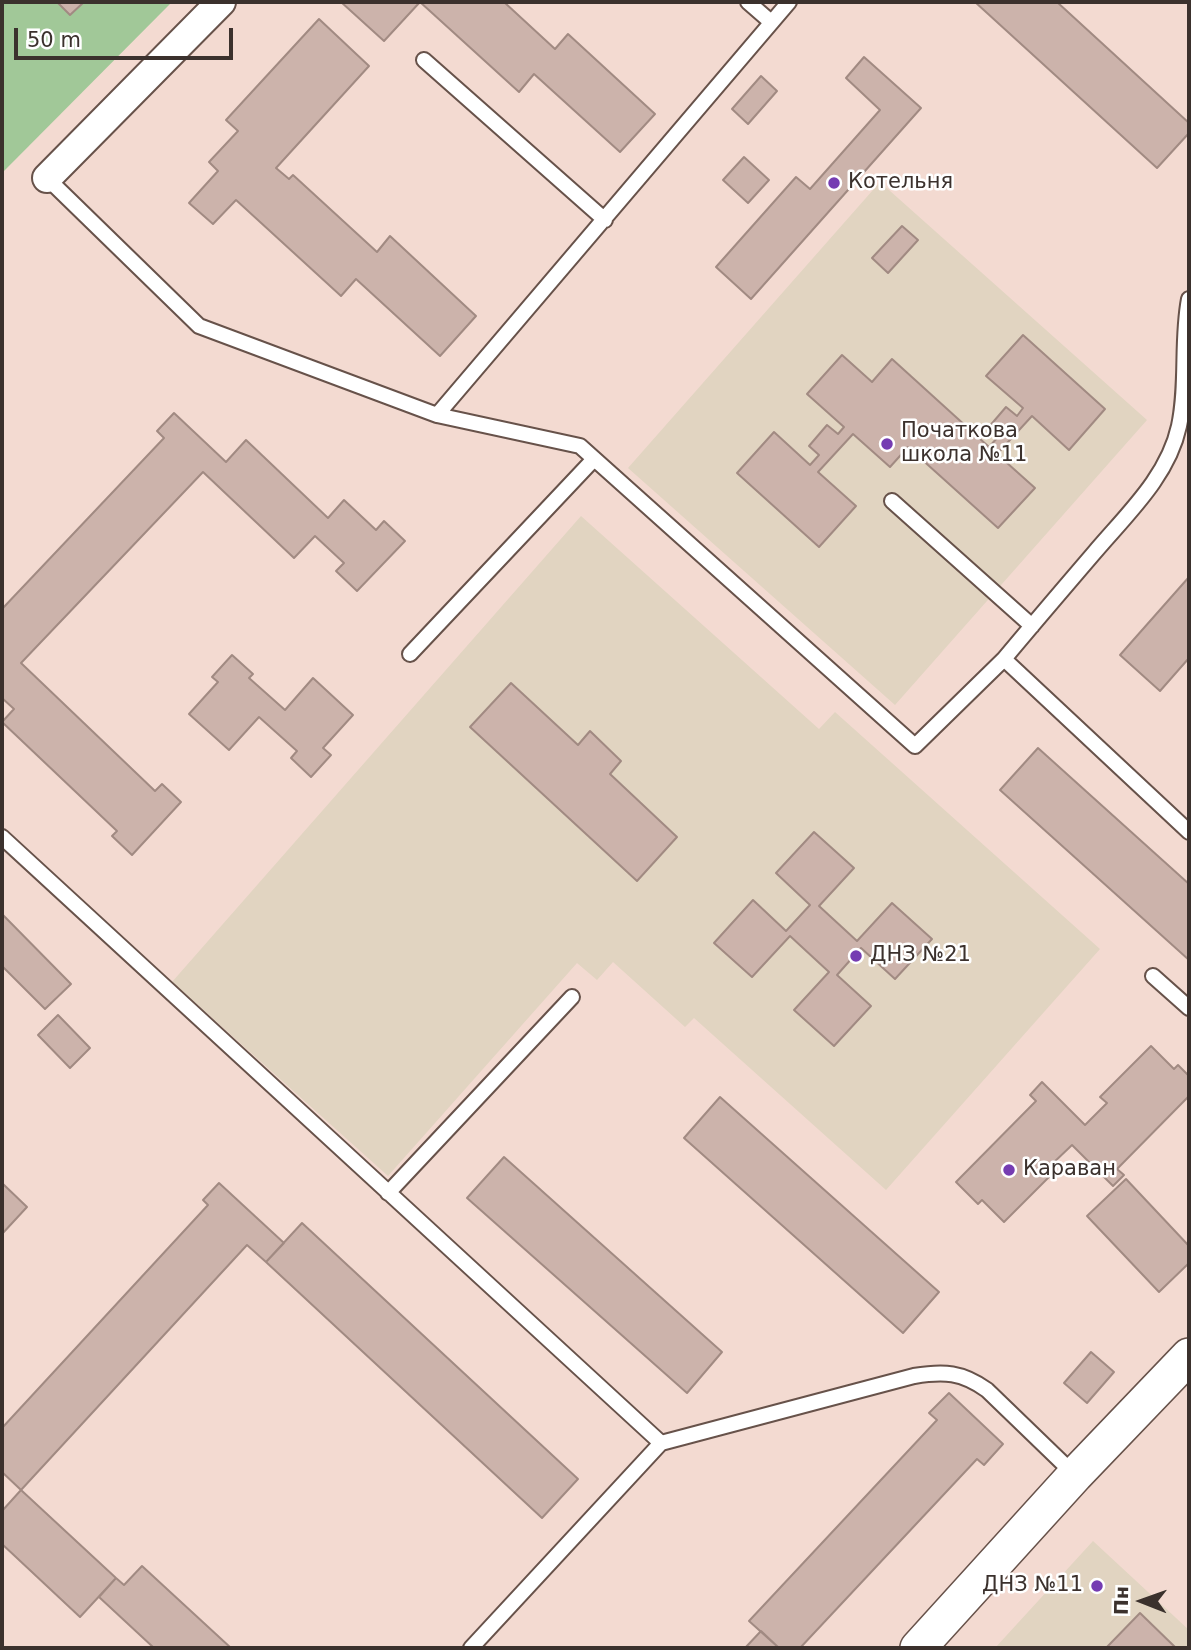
<!DOCTYPE html>
<meta charset="utf-8">
<style>
body{margin:0}
#map{position:relative;width:1191px;height:1650px;overflow:hidden;background:#f3dad1;font-family:"DejaVu Sans",sans-serif}
canvas{display:block}
.frame{position:absolute;inset:0;border:4px solid #3b312d;pointer-events:none}
.north{position:absolute;left:1107px;top:1566px;width:70px;height:70px;-webkit-text-stroke:5px #fff;paint-order:stroke;rotate:271deg;font-size:19px;font-weight:700;line-height:28px;text-align:center;color:#3b312d}
.north::after{content:'';display:block;margin:auto;width:24px;height:32px;background:#3b312d;clip-path:polygon(50% 0,100% 100%,50% 72%,0 100%)}
.scale{position:absolute;left:14px;top:28px;width:219px;height:32px;box-sizing:border-box;border:4px solid #3b312d;border-top:0;padding-left:9px;font-size:21px;line-height:24px;white-space:nowrap;color:#3b312d;-webkit-text-stroke:5px #fff;paint-order:stroke}
</style>
<div id="map">
<canvas width="1191" height="1650"></canvas>
<div class="frame"></div>
<div class="north">Пн</div>
<div class="scale">50 m</div>
</div>
<script>
const context = document.querySelector('canvas').getContext('2d');
context.lineJoin = 'round';
function fill(path, color) {
  context.fillStyle = color;
  context.fill(path, 'evenodd');
}
function trace(path, color, width, dash) {
  context.strokeStyle = color;
  context.lineWidth = width;
  context.lineCap = dash ? 'butt' : 'round';
  context.setLineDash(dash || []);
  context.stroke(path);
}
function write(font, color, halo, rows, align = 'center') {
  context.font = font + ' "DejaVu Sans",sans-serif';
  context.lineWidth = 5;
  context.setLineDash([]);
  context.textBaseline = 'middle';
  context.strokeStyle = halo;
  context.fillStyle = color;
  for (const [text, x, y, turn = 0] of rows) {
    context.save();
    context.translate(x, y);
    context.rotate((+turn || 0) * Math.PI / 180);
    context.textAlign = isNaN(turn) ? turn : align;
    if (halo) context.strokeText(text, 0, 0);
    context.fillText(text, 0, 0);
    context.restore();
  }
}
fill(new Path2D(`
 M880,182l267,238 -252,285 -267,-237z
 M581,516l238,213 16,-17 265,237 -214,241 -192,-172 -9,9 -72,-65 -16,18 -20,-17 -189,213 -216,-194z
 M1093,1541l96,89v18h-194z`), '#e1d4c1');
fill(new Path2D(`
 M2,2h170l-170,171z`), '#a1c898');
const building = new Path2D(`
 M57,2h27l-14,13z
 M341,2h163l51,47 13,-15 87,80 -35,38 -86,-78 -15,18 -99,-90 -36,39z
 M975,2h82l132,121v10l-32,35z
 M319,19l50,47 -93,102 13,11 4,-4 84,77 13,-16 86,80 -36,40 -84,-77 -15,17 -105,-96 -23,24 -24,-21 29,-32 -9,-9 29,-31 -12,-11z
 M864,57l57,51 -170,191 -35,-32 80,-90 14,12 70,-79 -34,-32z
 M761,76l16,15 -29,33 -16,-15z
 M744,157l25,23 -21,23 -25,-23z
 M902,226l16,14 -30,33 -16,-15z
 M1023,335l82,74 -36,41 -37,-34 -35,38 38,34 -37,40 -90,-81 -18,20 -37,-33 -35,38 38,34 -37,41 -82,-74 37,-41 36,33 9,-10 -10,-9 18,-21 11,9 6,-7 -37,-33 35,-39 30,27 20,-23 97,88 9,-10 -10,-9 18,-21 11,9 6,-8 -37,-32z
 M174,413l52,49 20,-22 82,78 16,-18 32,30 8,-9 21,20 -48,50 -21,-20 8,-8 -29,-27 -21,22 -91,-86 -182,191 134,128 7,-7 19,18 -49,53 -20,-19 5,-5 -115,-109 12,-13 -12,-11v-89l162,-171 -7,-7z
 M1189,577v81l-29,33 -40,-36z
 M232,655l21,19 -4,4 36,32 28,-32 40,37 -30,33 8,7 -20,22 -20,-19 6,-7 -38,-34 -30,33 -40,-36 29,-32 -6,-5z
 M511,683l67,62 12,-14 31,30 -11,13 67,63 -40,44 -167,-154z
 M1038,748l151,136v76l-189,-170z
 M814,832l40,36 -35,38 38,35 35,-38 40,36 -37,40 -34,-31 -24,27 34,31 -37,40 -40,-36 35,-38 -39,-36 -38,41 -38,-34 39,-43 33,31 24,-26 -34,-32z
 M2,914l69,70 -26,25 -43,-43z
 M58,1015l32,33 -20,20 -32,-33z
 M1151,1046l23,23 4,-4 11,11v20l-72,73 7,6 -11,11 -41,-41 -22,21 5,5 -51,51 -22,-22 -4,4 -22,-22 80,-81 -6,-6 12,-13 43,43 22,-22 -7,-6z
 M720,1097l219,195 -36,41 -219,-195z
 M504,1157l218,195 -35,41 -220,-195z
 M1126,1179l63,67v17l-30,29 -72,-76z
 M2,1183l25,24 -25,27z
 M219,1183l65,60 -18,19 -19,-17 -226,245 -19,-18v-44l206,-223 -5,-5z
 M302,1223l276,256 -36,39 -276,-256z
 M1091,1352l23,20 -27,31 -23,-20z
 M949,1393l54,51 -19,21 -7,-6 -177,189h-21l-30,-27 188,-201 -8,-7z
 M21,1490l95,88 -36,39 -78,-73v-33z
 M142,1566l89,82h-77l-55,-51 17,-19 8,7z
 M1140,1613l36,35h-70z
 M761,1631l18,17h-34z`);
fill(building, '#ccb3ab');
trace(building, '#a18a82', 2);
const service = new Path2D(`
 M748,2l23,20
 M424,60l181,160
 M47,178l152,148 238,89 352,-413
 M1189,299c-8,42 -1,85 -10,127 -11,51 -53,89 -85,127 -30,35 -60,70 -90,106l185,173
 M437,415l143,31 335,300 89,-87
 M892,501l140,125
 M410,654l184,-195
 M2,837l659,606
 M1153,976l36,32
 M388,1193l184,-196
 M471,1648l190,-205 253,-67c30,-5 48,-4 73,14l88,85`);
const minor = new Path2D(`
 M47,178l174,-176`);
const tertiary = new Path2D(`
 M918,1648l157,-173 114,-119`);
trace(service, '#67524a', 18);
trace(minor, '#67524a', 32);
trace(tertiary, '#67524a', 38);
trace(service, '#fff', 14);
trace(minor, '#fff', 28);
trace(tertiary, '#fff', 35);
for (const [x, y, r, color] of [
 [834,183,7,"#753cb2"],
 [887,444,7,"#753cb2"],
 [856,956,7,"#753cb2"],
 [1009,1170,7,"#753cb2"],
 [1097,1586,7,"#753cb2"]
]) {
  const dot = new Path2D();
  dot.arc(x, y, r, 0, 2 * Math.PI);
  context.fillStyle = color;
  context.fill(dot);
  trace(dot, '#fff', 2.5);
}
write('21px', '#3b312d', '#fff', [
 ["Котельня",848,183],
 ["Початкова",901,432],
 ["школа №11",901,456],
 ["ДНЗ №21",870,956],
 ["Караван",1023,1170],
 ["ДНЗ №11",1083,1586,"right"]
], 'left');
</script>
